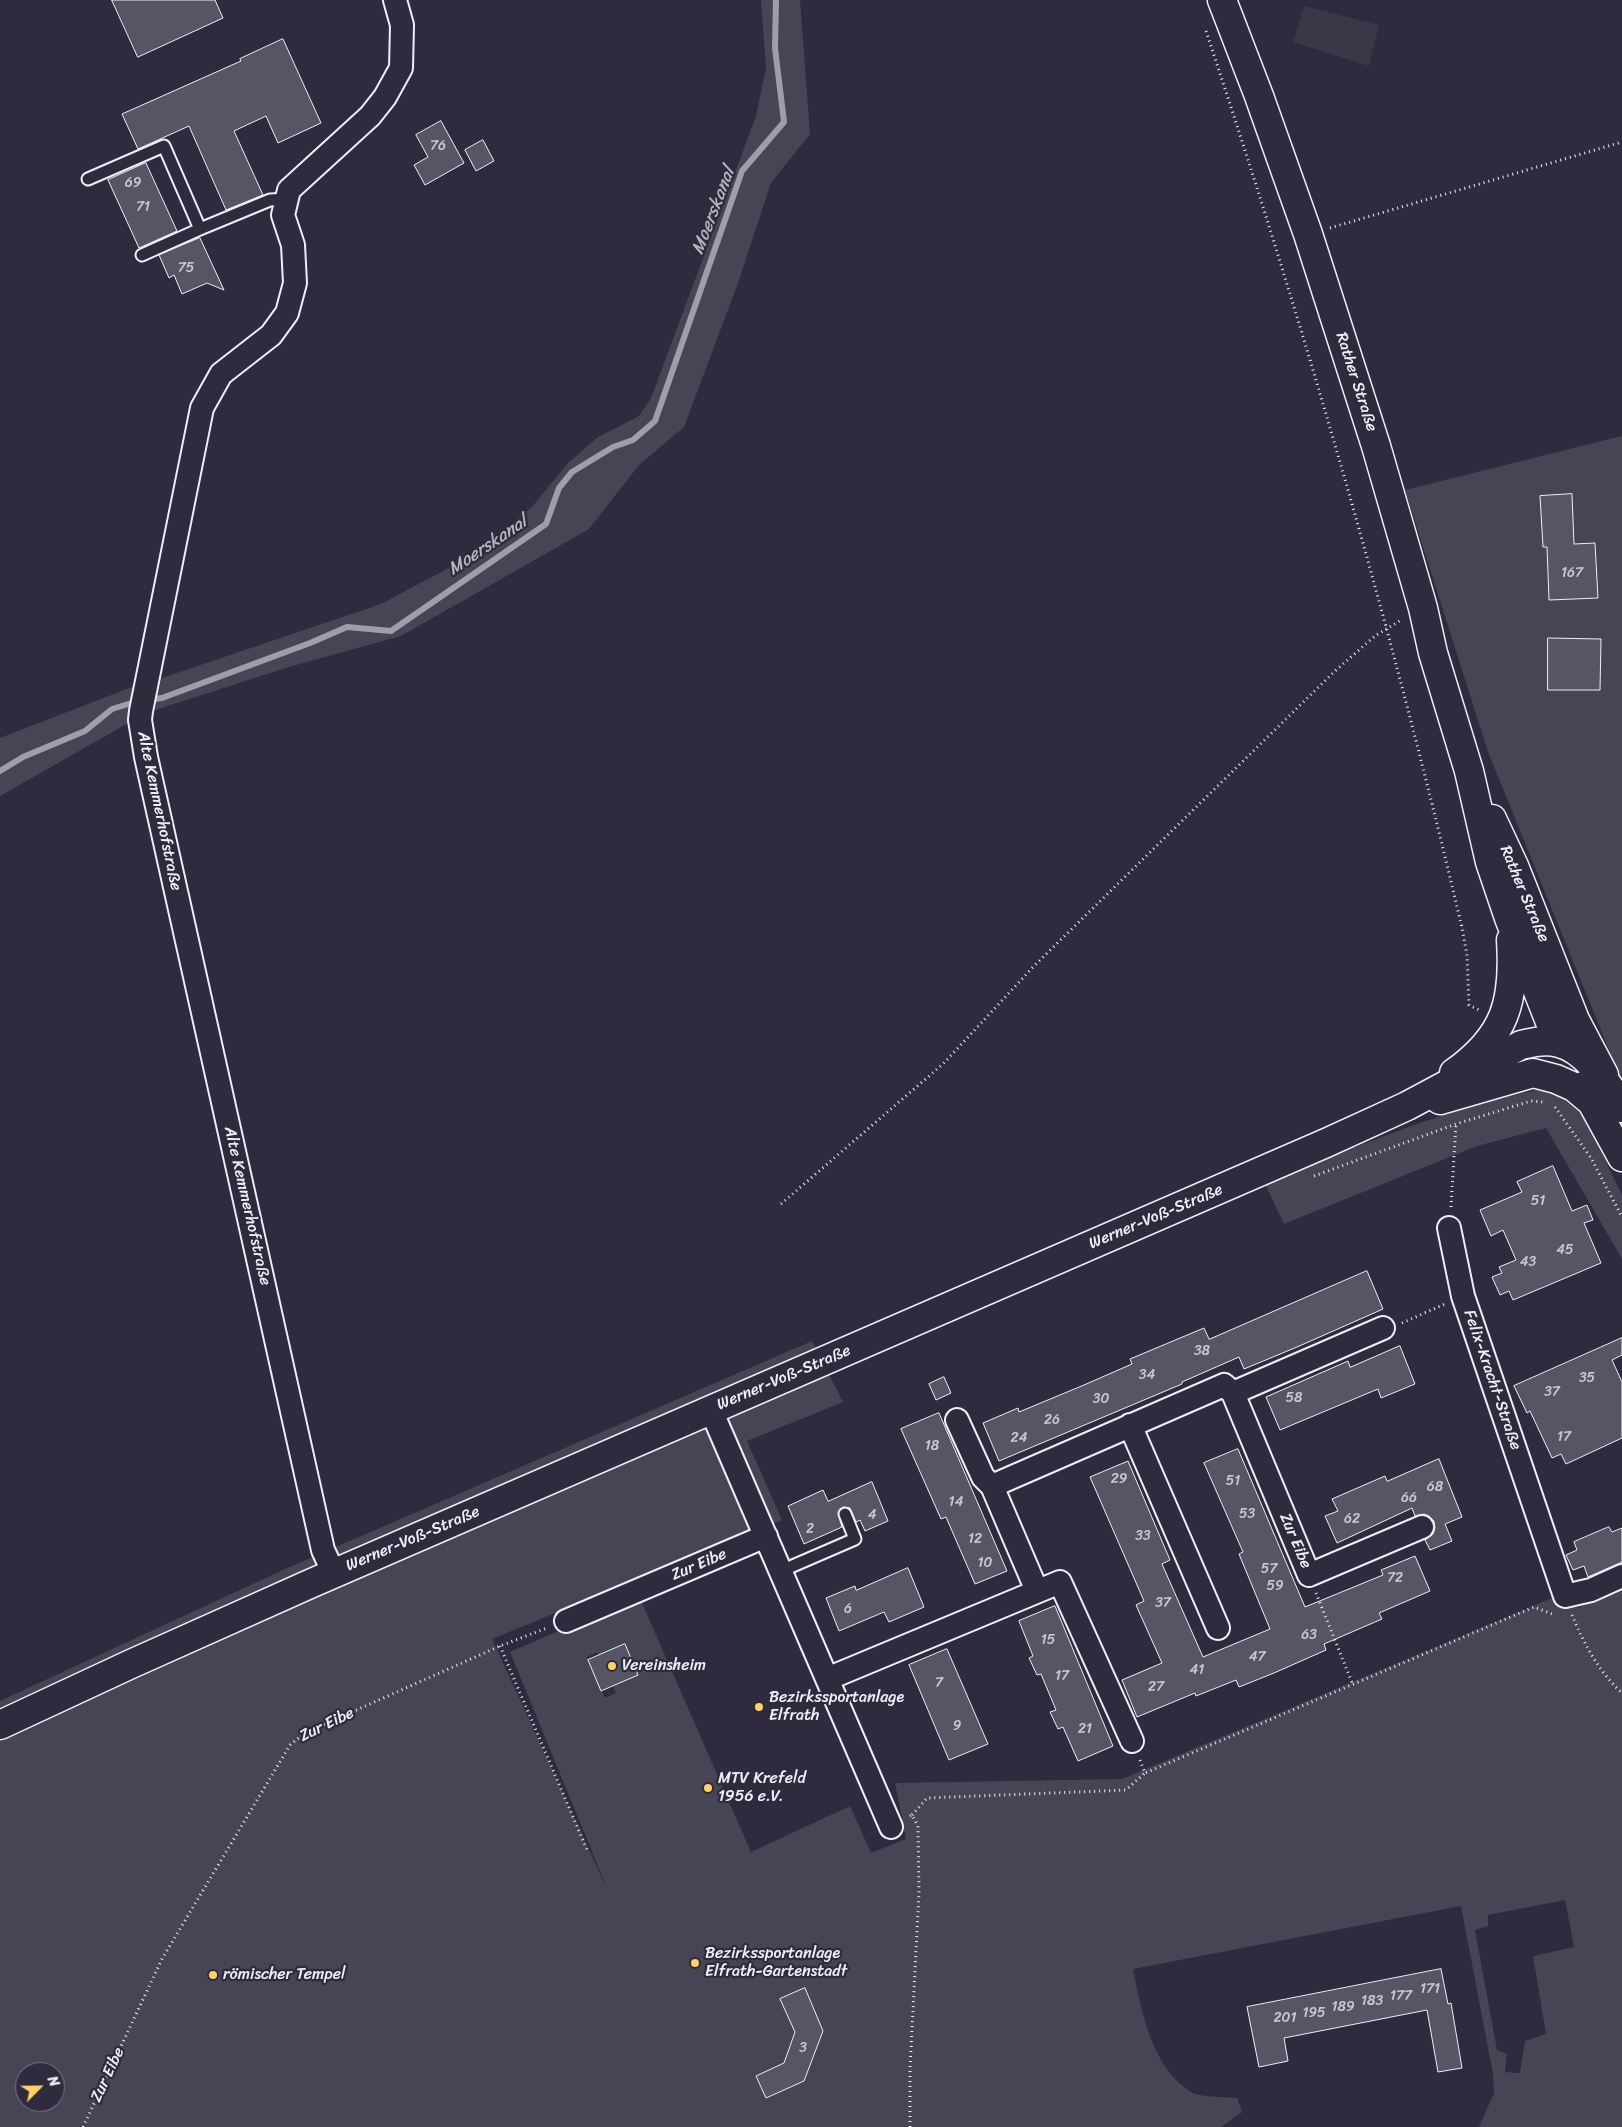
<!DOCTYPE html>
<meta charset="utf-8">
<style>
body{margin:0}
#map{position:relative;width:1622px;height:2127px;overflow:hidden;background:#2f2a3d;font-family:Sriracha,sans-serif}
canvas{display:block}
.north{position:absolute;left:15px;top:2062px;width:50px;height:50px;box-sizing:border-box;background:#2f2a3d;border:1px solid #797a88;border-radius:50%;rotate:67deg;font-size:14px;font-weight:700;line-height:20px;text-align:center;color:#e8f1f8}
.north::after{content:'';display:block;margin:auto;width:18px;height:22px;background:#ffd166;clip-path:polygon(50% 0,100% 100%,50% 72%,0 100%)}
</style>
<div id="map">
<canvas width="1622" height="2127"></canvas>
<div class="north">N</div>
</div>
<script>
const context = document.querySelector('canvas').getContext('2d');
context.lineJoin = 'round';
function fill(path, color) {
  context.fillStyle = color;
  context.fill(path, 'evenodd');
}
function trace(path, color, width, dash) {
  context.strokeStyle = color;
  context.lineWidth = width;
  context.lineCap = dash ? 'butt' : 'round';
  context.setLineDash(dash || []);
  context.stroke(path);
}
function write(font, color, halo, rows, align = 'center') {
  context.font = font + ' Sriracha,sans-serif';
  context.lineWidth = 4.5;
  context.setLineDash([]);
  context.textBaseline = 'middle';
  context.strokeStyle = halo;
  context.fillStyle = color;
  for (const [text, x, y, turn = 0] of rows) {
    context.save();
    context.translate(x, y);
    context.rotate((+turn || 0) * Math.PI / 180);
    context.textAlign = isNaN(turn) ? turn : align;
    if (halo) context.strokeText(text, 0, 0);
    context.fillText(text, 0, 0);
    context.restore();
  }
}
fill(new Path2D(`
 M1304,6l75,19 -10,41 -76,-24z`), '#3b3749');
fill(new Path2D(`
 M761,0h39l10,134 -39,49 -33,100 -54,144 -45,38 -50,64 -188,107 -112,31 -140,45 4,-31 228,-77 88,-47 63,-50 36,-44 30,-26 41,-21 12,-18 105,-282 10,-48z
 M1622,436v646l-134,-330 -83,-262z
 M137,685l-5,36 -132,75v-58z
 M1542,1089l25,6 18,24 37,76v64l-76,-131 -69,18 -193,78 -19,-40c90,-37 181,-76 277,-95z
 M812,1341l31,61 -96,39 35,79 -290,119 117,254 -99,-241 129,-56 112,256 99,-46 21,47 35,-14 -11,-56 227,-4 430,-181 26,10 44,-19v538h-143l15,-34 -1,-19 -32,-168 -328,63c8,41 19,99 58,123 8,5 35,5 46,6l5,14 -21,15h-1221v-426l285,-132zM597,1652l19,41 -11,5 -18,-41zM1565,1900l9,47 -41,9 13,78 -21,7 -5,32 -15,-1 2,-18 -10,-4 -22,-120 13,-4v-11zM804,1988l19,43 -19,50 -37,17 -11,-22 28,-13 11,-31 -14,-33zM25,2072h30v30h-30z`), '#464455');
trace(new Path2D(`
 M148,700l14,-2 148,-55 37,-16 44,4 155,-107 13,-36 13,-16 41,-25 20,-7 22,-19 87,-250 42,-49 -9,-74 1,-48
 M0,771l23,-14 62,-26 27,-22 26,-8`), '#9c9fab', 6);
const building = new Path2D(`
 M112,0h103l8,18 -85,39z
 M283,39l38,84 -43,20 -12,-27 -32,15 29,64 -37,15 -37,-84 -51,23 -16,-35 119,-53 -1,-2z
 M441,121l23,42 -39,22 -11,-20 14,-8 -12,-22z
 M483,140l11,21 -18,10 -11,-21z
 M146,163l31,68 -38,17 -31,-68z
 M200,238l24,52 -17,-7 -25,11 -8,-19 -5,3 -10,-23z
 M1572,494l2,50 21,-1 3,55 -49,2 -2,-53h-4l-3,-51z
 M1548,638l53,1 -1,51h-52z
 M1553,1166l19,45 15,-6 6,15 -9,3 17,40 -88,37 -4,-9 -9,4 -8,-18 10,-4 -3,-6 17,-7 -13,-30 -12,6 -11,-26 42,-18 -5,-10z
 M1367,1271l16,38 -86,38 -53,22 -5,-12 -57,25v2l-183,77 -16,-38 35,-15 1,4 65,-27 48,-21 -2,-5 74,-31 5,11z
 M1622,1338v17l-10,5 10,22v56l-56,26 -5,-10 -9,4 -22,-47 -3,2 -13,-27z
 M1400,1346l15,38 -34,14 -3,-9 -98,41 -14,-33 82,-36 2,6z
 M944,1377l7,16 -15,7 -7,-16z
 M939,1413l68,158 -32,13 -29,-67 -5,2 -40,-90z
 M1238,1449l67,158 78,-32 -2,-5 34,-14 15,35 -51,22 3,6 -58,25 2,6 -52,23 -35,14 -3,-7 -40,16 -1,-3 -58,24 -15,-37 40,-17 -26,-58 8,-4 -54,-124 38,-16 42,99 -8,4 41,93 67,-28 -31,-75 4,-2 -39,-89z
 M1439,1459l23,58 -17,7 7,17 -22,9 -5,-10 8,-6 2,-6 -1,-7 -5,-5 -5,-2 -9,2 -3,-8 -75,35 -12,-27 13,-5 -6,-12 53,-23 2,5z
 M872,1482l16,39 -23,10 -5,-11 -4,2 -6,-14 -7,-1 -5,6 4,14 -38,17 -16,-38 35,-16 5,11z
 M1609,1527l3,5 10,-4v34l-34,15 -4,-11 -11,4 -7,-15 11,-5 -3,-8z
 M908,1568l16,39 -35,15 -5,-10 -45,19 -13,-33 29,-12 1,4z
 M1055,1606l58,140 -35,15 -15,-34 -5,2 -8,-17 6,-2 -15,-36 -4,1 -8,-17 4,-2 -14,-35z
 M625,1644l13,31 -37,16 -13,-31z
 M947,1649l41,95 -39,16 -40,-95z
 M1441,1969l7,35 3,-1 11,65 -24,4 -11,-62 -143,28 4,23 -29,6 -12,-60z
 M805,1988l18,43 -19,50 -38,17 -10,-22 28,-13 11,-31 -15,-33z`);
fill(building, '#575565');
trace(building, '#e8f1f8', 1);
const service = new Path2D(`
 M88,179l76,-33 36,83 70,-29 18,-1
 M142,255l58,-26
 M781,1571l74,-32 -10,-25`);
const minor = new Path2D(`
 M1449,1228l14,68 102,300 26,-6 31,-14
 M1233,1393l150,-65
 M711,1410l180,417
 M957,1420l26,57 9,9
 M1130,1425l88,203
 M334,1574l-11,-24 -177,-793 -6,-37 1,-9 61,-303 19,-34 50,-39 16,-22 8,-30 -2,-38 -10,-30 6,-25 81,-74 15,-19 16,-29 1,-43 -7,-25
 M1037,1591l-45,-105 232,-101 9,8 76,182 113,-48
 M566,1621l200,-85
 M827,1679l233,-97 72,159`);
const tertiary = new Path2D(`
 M1222,0l37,96 49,138 68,212 47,162 10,45 36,118 21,91 19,56 49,124
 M1492,819l22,47 61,154 29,55
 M1454,1073c52,-37 61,-72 57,-133`);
const secondary = new Path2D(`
 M1583,1086l39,71
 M1440,1100l93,-27 23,6 18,8 19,16
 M0,1725l131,-61 181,-81 1014,-440 81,-37 114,-61c12,-3 26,-6 38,-2 28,7 50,42 63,65`);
trace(service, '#e8f1f8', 15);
trace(minor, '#e8f1f8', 26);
trace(tertiary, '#e8f1f8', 31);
trace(secondary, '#e8f1f8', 31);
trace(new Path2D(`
 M1206,31c98,295 185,594 256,897l5,27 2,50 12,6
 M1330,228l292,-86
 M1555,1107l36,51 31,59
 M1314,1176l142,-52 75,-23 12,1
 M781,1204l162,-140 92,-99 300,-294 40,-35 26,-16
 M1451,1207l5,-84
 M1402,1323l43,-19
 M1316,1593l37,92
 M1572,1615c12,29 27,57 50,78
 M500,1646l88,206
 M1140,1760l5,13 389,-166 18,7
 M912,1815l15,-17 199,-8 19,-17
 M910,1816l2,-1 6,11 1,66 -9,177v58
 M83,2127l79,-168 128,-214 15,-12 195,-87 47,-18`), '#e8f1f8', 3, [1, 4]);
trace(service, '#2f2a3d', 11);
trace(minor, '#2f2a3d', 22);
trace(tertiary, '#2f2a3d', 28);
trace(secondary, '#2f2a3d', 28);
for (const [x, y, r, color] of [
 [612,1666,5,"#ffd166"],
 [759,1707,5,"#ffd166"],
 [708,1788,5,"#ffd166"],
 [695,1963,5,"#ffd166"],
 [213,1975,5,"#ffd166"]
]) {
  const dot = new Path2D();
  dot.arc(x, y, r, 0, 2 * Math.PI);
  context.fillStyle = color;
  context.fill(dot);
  trace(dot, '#2f2a3d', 2);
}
write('14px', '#c4cad3', null, [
 ["76",438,146],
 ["69",133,183],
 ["71",143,207],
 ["75",186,268],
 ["167",1572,573],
 ["51",1538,1201],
 ["45",1565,1250],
 ["43",1528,1262],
 ["38",1202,1351],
 ["34",1147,1375],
 ["35",1587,1378],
 ["37",1552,1392],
 ["58",1294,1398],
 ["30",1101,1399],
 ["26",1052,1420],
 ["17",1564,1437],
 ["24",1019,1438],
 ["18",932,1446],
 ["29",1119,1479],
 ["51",1233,1481],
 ["68",1435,1487],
 ["66",1409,1498],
 ["14",956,1502],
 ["53",1247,1514],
 ["4",872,1515],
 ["62",1352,1519],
 ["2",810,1529],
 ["33",1143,1536],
 ["12",975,1539],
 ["10",985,1563],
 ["57",1269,1569],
 ["72",1395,1578],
 ["59",1275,1586],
 ["37",1163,1603],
 ["6",848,1609],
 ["63",1309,1635],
 ["15",1048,1640],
 ["47",1257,1657],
 ["41",1197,1670],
 ["17",1062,1676],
 ["7",939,1683],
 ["27",1156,1687],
 ["9",957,1726],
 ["21",1085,1729],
 ["171",1430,1989],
 ["177",1401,1996],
 ["183",1372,2001],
 ["189",1343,2007],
 ["195",1314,2013],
 ["201",1285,2018],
 ["3",803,2048]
]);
write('16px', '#e8f1f8', '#2f2a3d', [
 ["Rather Straße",1356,382,72],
 ["Alte Kemmerhofstraße",159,811,78],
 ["Rather Straße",1524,894,67],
 ["Alte Kemmerhofstraße",247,1206,77],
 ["Werner-Voß-Straße",1156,1217,-23],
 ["Werner-Voß-Straße",784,1378,-23],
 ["Felix-Kracht-Straße",1492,1380,71],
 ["Werner-Voß-Straße",413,1539,-23],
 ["Zur Eibe",1295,1541,67],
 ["Zur Eibe",699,1565,-23],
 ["Zur Eibe",327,1725,-26],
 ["Zur Eibe",108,2075,-65]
]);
write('16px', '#e8f1f8', '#2f2a3d', [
 ["Vereinsheim",622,1666],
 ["Bezirkssportanlage",769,1698],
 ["Elfrath",769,1716],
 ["MTV Krefeld",718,1779],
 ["1956 e.V.",718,1797],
 ["Bezirkssportanlage",705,1954],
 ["Elfrath-Gartenstadt",705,1972],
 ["römischer Tempel",223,1975]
], 'left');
write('italic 18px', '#afb4be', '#2f2a3d', [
 ["Moerskanal",714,211,-69],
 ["Moerskanal",488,546,-34]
]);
</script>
